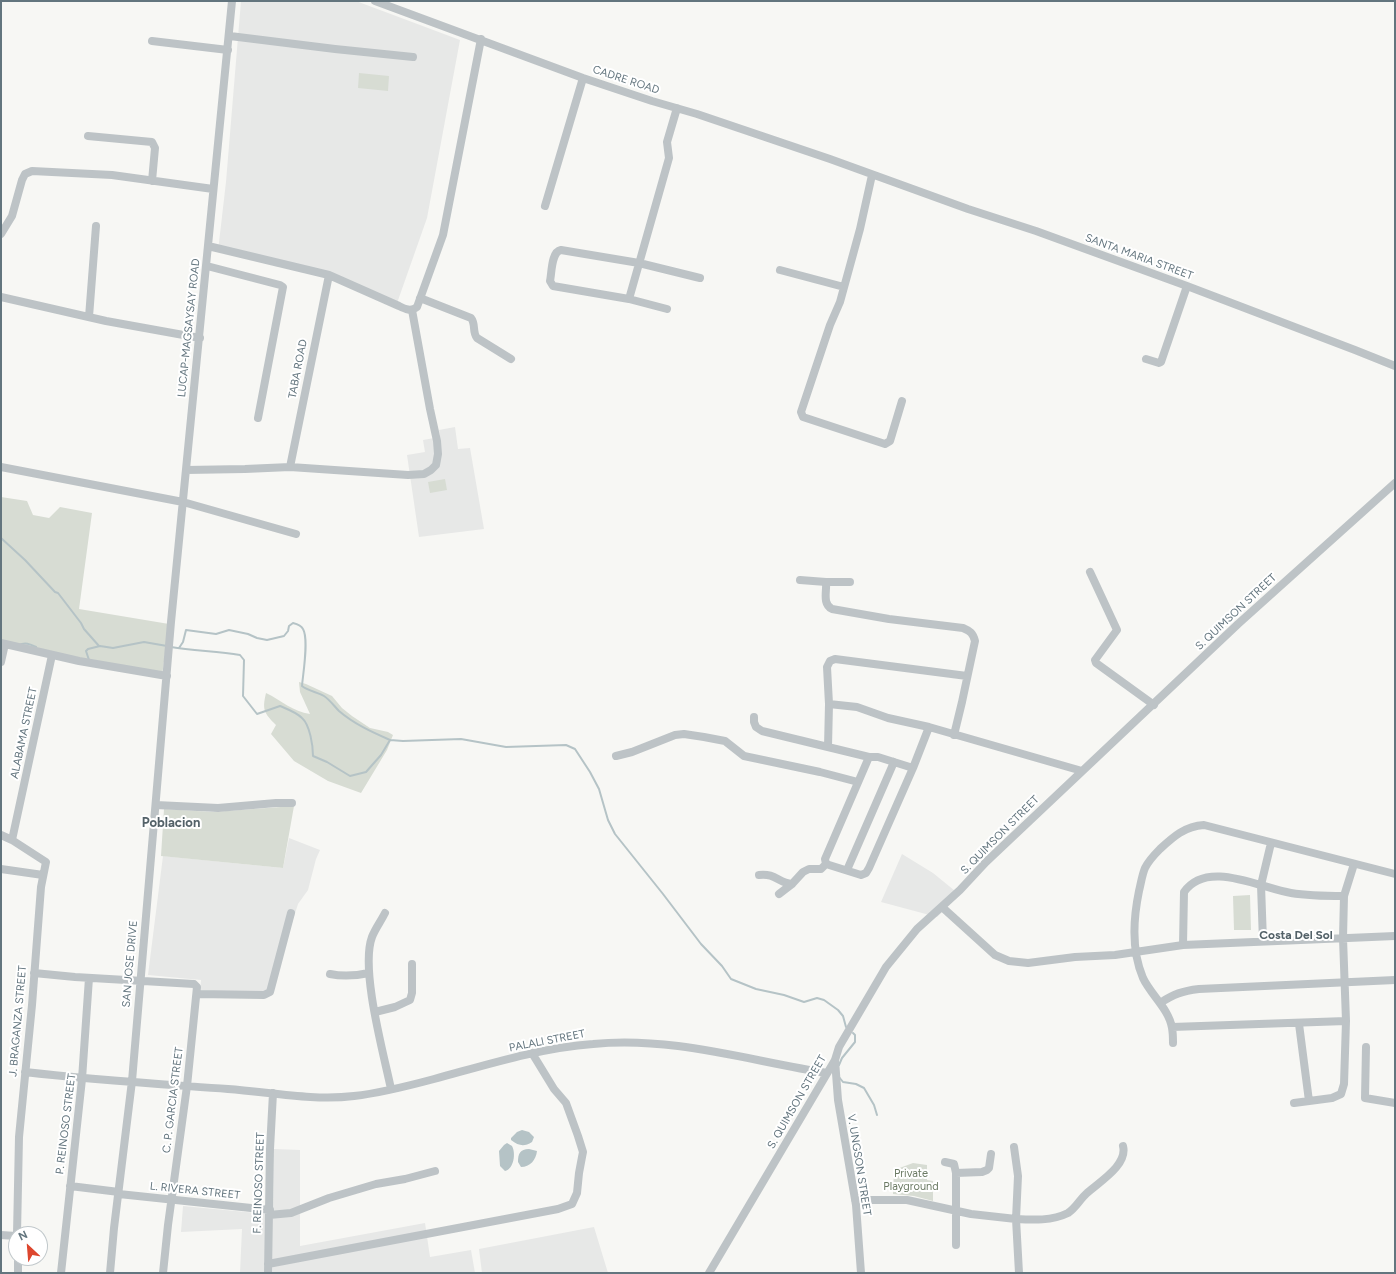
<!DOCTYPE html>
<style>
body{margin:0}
#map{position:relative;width:1396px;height:1274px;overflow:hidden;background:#f7f7f4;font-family:Figtree,sans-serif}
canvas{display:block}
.frame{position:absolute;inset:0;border:2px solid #63757e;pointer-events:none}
.north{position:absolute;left:8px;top:1226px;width:40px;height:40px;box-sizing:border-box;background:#fff;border:1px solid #c1c8cb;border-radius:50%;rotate:334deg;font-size:11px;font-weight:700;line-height:16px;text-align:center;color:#63757e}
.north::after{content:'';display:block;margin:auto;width:14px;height:18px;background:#dd462e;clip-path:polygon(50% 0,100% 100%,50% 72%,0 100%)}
</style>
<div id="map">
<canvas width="1396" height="1274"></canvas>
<div class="frame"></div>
<div class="north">N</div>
</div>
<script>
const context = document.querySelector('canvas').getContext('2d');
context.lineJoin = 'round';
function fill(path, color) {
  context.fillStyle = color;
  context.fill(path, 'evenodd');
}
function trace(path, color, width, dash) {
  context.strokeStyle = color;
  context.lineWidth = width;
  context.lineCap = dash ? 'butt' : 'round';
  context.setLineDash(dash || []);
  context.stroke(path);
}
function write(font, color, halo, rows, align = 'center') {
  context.font = font + ' Figtree,sans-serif';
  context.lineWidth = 4;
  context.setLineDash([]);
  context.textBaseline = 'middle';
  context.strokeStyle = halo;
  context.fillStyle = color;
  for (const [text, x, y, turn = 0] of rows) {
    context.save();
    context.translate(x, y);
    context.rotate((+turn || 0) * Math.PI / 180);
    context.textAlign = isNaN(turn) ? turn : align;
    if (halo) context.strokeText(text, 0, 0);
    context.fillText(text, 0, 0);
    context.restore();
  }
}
fill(new Path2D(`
 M241,1h115l104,39 -33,178 -31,88 -66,-29 -112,-26 8,-69z
 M455,427l3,22 12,-1 14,81 -65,8 -12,-82 18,-3 -2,-12 17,-3 -1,-7z
 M289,838l31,12 -4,9 -8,31 -10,14 -16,50 -10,38 -72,1 1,-13 -53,-5 15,-119 120,12z
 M902,854l31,19 27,22 -23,22 -56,-15z
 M274,1149l26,1v96l125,-23 5,34 41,-7 4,23h-206l4,-67z
 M183,1206l84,8 -2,59h-25l2,-44 -61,3z
 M594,1227l14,46h-126l-3,-24z`), '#e7e8e7');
fill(new Path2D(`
 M359,73l30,3 -1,15 -30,-3z
 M445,479l2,11 -17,3 -2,-11z
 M1,497l26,4 6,14 16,3 11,-11 32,6 -13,96 90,15 -7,52 -161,-32z
 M299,682l7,2 26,12 10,12 10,8 18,12 18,4 5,3 -6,15 -26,43 -33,-12 -34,-20 -23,-27 5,-9c-12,-12 -14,-15 -10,-32 15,7 27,19 44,21l-10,-22z
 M294,806l-11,62 -122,-12 3,-47 49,3z
 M1250,895l1,35h-17l-1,-34z
 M913,1163l14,2v15l6,1v20l-19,-5 -21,-2 1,-24z`), '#d7dcd3');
fill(new Path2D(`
 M522,1130l7,2 5,5 -2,5c-8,5 -13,4 -21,-2v-2l6,-6z
 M507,1143l5,3c4,7 2,23 -7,25l-5,-5 -1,-15 5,-6z
 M529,1149l8,2c-1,9 -7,16 -16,16l-3,-5c0,-8 2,-13 11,-13z`), '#b5c3c6');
trace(new Path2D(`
 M1,538l24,22 30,32 3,1 23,30 3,6 15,17
 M19,645c6,-3 11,-1 17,2
 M171,647c23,4 46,4 69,8l4,5 -1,36 14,18 23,-8c7,3 16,6 22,12 8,7 11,28 11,38l14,6 23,14 16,-4 15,-17 9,-15 13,1 58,-2 45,8 60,-2 9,4 15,23 9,17 9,31 7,14 48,60 38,50 21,22 9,13 25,10 28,6 20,7 13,-4 7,2 14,10 5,6 3,11
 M179,648l4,-6 3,-12 30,4 13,-4 19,4 9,4 10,2 17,-4 4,-5 1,-5 4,-3c4,1 8,2 10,6 6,10 0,45 -1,57 6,5 15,6 22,10 6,4 10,10 15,15 15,13 33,21 51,29
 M89,660l-3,-9 2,-2 12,-3 13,2 31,-6 23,4
 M839,1065l3,-7 13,-16v-7l-2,-2
 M839,1077l4,5 13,2 8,4 10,17 3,10`), '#b5c3c6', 2);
trace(new Path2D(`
 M375,1l208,77 69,23 45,13 133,45 138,50 68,22 151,55 168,64 40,16
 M230,36l105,13 78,8
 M152,41l76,9
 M88,136l64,6 3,6 -3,33
 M872,175l-12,54 -20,73 -10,23 -29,87 2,5 82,27 5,-3 12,-40
 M545,206l38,-128
 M1,234l11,-18 10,-36 3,-6 7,-3 80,4 101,14
 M208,246l121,29 70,31c6,3 12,6 18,1l26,-72 38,-196
 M207,266l73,19 3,2 -25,131
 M780,270l64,17
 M1,297l105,24 94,17
 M420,298l51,20c5,6 1,14 6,20l34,21
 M629,299l40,-141 -2,-16 10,-34
 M667,309l-38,-10 -76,-13 -3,-5c2,-9 1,-29 11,-31l78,13 61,15
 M89,317l7,-91
 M1146,359l13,4 2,-1 26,-76
 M1,467l182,35 113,32
 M290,467l39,-192
 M186,470l59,-1 45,-2 118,8 16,-1 7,-4 5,-5 2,-11 -1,-13 -7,-32 -18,-99
 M1090,572l27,58 -22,30 1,3 58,42
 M800,580l26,2c1,9 -4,22 6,27l57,10 74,9c7,3 10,5 12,13l-13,61 -8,33
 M826,582h24
 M1,643l78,18 88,15
 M1,662l4,-18
 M829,704l28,3 31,11 41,9 153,44
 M754,717v5l2,5 6,4 107,26h9l35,11
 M828,747l1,-43 -2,-37 3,-6 5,-2 132,17
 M616,756l16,-4 43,-17 9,-1 20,3 21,4 19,15 76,16 38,10
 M869,757l-44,102 1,5 35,11 5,-2 3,-5 44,-100 16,-41
 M156,805l62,3 58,-5h16
 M1,835l11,5 34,22 -5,25 -9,118 -13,132 -2,97
 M12,840l40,-185
 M1,869l42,6
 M847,870l47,-108
 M759,875c17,-2 19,8 33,9
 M779,894l13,-10 11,-12 6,-3h12l5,-5
 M942,907l53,48 14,6 19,2 47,-6 40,-2 68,-10 212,-9
 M385,913c-4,8 -10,16 -13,24 -12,32 12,118 19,152
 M1263,941l-2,-56 10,-42
 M1183,945l1,-53c23,-33 76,-4 107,1 18,3 35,3 53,3
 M34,973l41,4 119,7 3,3 -10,99 -19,139 -5,48
 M330,974c14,3 25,2 39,-1
 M197,994l67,1 6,-3 21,-79
 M1160,1003c14,-9 22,-12 39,-14l196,-9
 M375,1012l20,-5 15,-7 2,-7v-29
 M1299,1024l10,77
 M1172,1027l174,-6
 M1173,1043c0,-5 0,-10 -1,-15 -3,-19 -21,-33 -29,-50 -12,-28 -10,-58 -4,-87 2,-8 3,-16 6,-23 4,-8 9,-13 15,-19 13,-12 25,-23 44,-24l191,49
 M1366,1047l-1,51 30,5
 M835,1060l3,40 18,105 5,68
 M25,1072c67,8 135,12 203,17 42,3 85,12 126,7 27,-3 54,-10 80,-17 52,-14 105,-31 159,-35 79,-8 157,17 234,29
 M1294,1103l38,-5 9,-4 3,-10 2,-63 -3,-83 1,-42 10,-32
 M945,1162l9,2 2,9v72
 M956,1173l26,-1 5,-2 2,-2 2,-14
 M70,1186l49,6
 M119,1194l151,16
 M855,1200h52l64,14 45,5 2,-43 -4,-29
 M269,1215l22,-2 38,-15 47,-14 29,-5 30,-8
 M1,1235l15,1
 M18,1258v15
 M268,1264l290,-55 14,-5 5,-11 2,-20 3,-16 1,-5 -5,-16 -12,-33 -12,-14 -22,-36
 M61,1273l21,-194 7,-101
 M110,1273l4,-45 18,-147 39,-459 61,-621
 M268,1273l2,-124 3,-56
 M709,1273l126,-213 4,-13 47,-80 31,-38 43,-39 26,-28 252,-238 157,-141
 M1019,1273l-3,-54c17,1 36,2 52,-6 8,-5 12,-14 19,-20 12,-11 41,-28 36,-47`), '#bdc3c6', 8);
write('11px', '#63757e', '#fff', [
 ["CADRE ROAD",626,80,18],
 ["SANTA MARIA STREET",1139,257,20],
 ["LUCAP-MAGSAYSAY ROAD",189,328,-84],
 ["TABA ROAD",298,369,-79],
 ["S. QUIMSON STREET",1236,612,-43],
 ["ALABAMA STREET",24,733,-78],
 ["S. QUIMSON STREET",1000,835,-45],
 ["SAN JOSE DRIVE",130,964,-85],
 ["J. BRAGANZA STREET",18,1021,-85],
 ["PALALI STREET",547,1041,-11],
 ["C. P. GARCIA STREET",173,1100,-83],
 ["S. QUIMSON STREET",797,1102,-60],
 ["P. REINOSO STREET",66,1124,-83],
 ["V. UNGSON STREET",859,1165,81],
 ["F. REINOSO STREET",259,1183,-88],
 ["L. RIVERA STREET",195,1191,6]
]);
write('11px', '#6c7b65', '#fff', [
 ["Private",911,1174],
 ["Playground",911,1187]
]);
write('bold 12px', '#546269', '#fff', [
 ["Costa Del Sol",1296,935]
]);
write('bold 13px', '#546269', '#fff', [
 ["Poblacion",171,823]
]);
</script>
